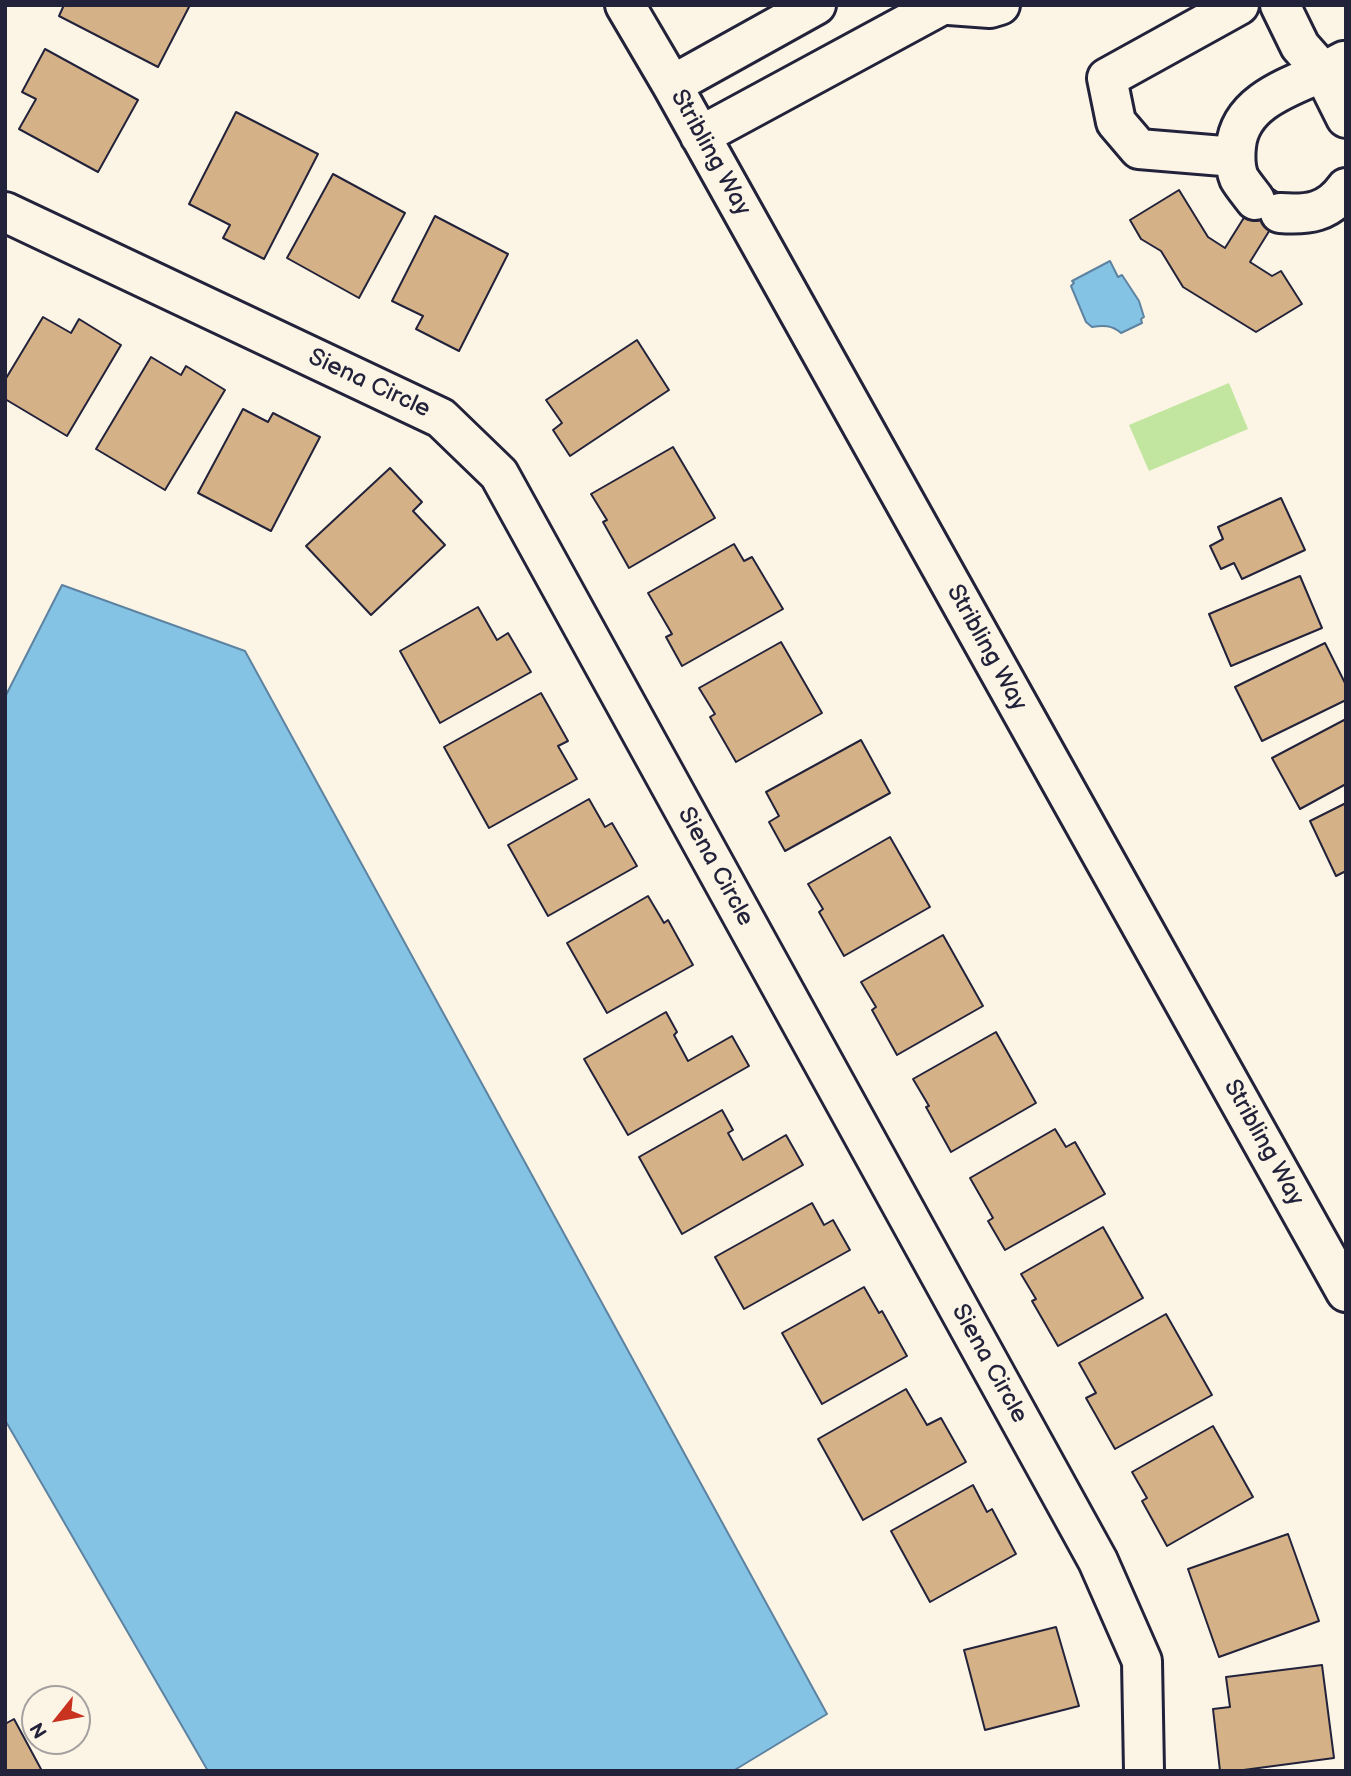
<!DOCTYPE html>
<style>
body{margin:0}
#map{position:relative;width:1351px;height:1776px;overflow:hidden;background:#fcf5e5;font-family:"Balsamiq Sans",sans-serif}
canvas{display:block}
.frame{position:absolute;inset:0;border:7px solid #22223b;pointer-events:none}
.north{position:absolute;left:21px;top:1685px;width:70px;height:70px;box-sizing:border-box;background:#fcf5e5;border:2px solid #a5a1a1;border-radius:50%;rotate:239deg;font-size:19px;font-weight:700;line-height:28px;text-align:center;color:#22223b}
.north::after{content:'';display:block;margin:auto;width:24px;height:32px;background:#c8321e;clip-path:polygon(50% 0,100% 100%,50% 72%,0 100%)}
</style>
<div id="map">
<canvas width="1351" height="1776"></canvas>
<div class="frame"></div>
<div class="north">N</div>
</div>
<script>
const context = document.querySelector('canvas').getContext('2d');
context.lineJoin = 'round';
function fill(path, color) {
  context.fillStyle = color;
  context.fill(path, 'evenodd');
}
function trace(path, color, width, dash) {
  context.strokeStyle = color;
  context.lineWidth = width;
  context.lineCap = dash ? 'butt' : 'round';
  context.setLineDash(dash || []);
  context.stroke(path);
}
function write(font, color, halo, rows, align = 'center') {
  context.font = font + ' "Balsamiq Sans",sans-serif';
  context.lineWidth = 6;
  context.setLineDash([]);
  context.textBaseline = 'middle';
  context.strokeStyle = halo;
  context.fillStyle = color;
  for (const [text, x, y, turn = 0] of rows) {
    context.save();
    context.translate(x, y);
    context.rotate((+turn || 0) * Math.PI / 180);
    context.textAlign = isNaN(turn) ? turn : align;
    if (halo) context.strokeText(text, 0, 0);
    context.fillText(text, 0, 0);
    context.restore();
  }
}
fill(new Path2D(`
 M1229,383l19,46 -99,42 -20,-46z`), '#c2e6a0');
const water = new Path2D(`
 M1110,261l8,16 4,-2 17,26 5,16 -3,2 1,4 -21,10c-9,-8 -18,-8 -29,-6l-6,-5 -15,-36 3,-3 -2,-2z
 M62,585l183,66 582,1063 -94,57h-525l-203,-351v-723z`);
fill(water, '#85c3e5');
trace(water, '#5d83a1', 2);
const building = new Path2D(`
 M64,5h126l-32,62 -99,-51z
 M45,49l93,51 -40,72 -79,-43 17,-30 -14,-7z
 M236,112l82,42 -54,105 -41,-21 7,-13 -41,-21z
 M333,174l72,39 -46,85 -72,-40z
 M1265,184l24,15 -39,63 22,14 9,-5 21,33 -46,28 -73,-45 -22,-36 -20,-12 -11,-19 49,-30 29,47 17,11z
 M435,216l73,38 -49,97 -43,-22 7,-13 -31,-15z
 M43,317l28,16 8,-14 42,26 -54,91 -62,-37v-19z
 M637,340l32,50 -99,66 -17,-26 9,-7 -16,-23z
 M151,357l30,18 5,-9 39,24 -60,100 -69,-41z
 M243,409l25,13 5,-9 47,24 -49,94 -73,-38z
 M673,447l42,71 -86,50 -26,-46 4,-2 -16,-26z
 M390,468l32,34 -9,9 32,34 -74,70 -65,-69z
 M1281,498l24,52 -63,29 -8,-16 -13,6 -11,-23 13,-7 -5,-12z
 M734,544l10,17 8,-4 31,52 -101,57 -16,-29 6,-3 -24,-41z
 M1300,576l22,52 -91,38 -22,-52z
 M478,607l19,33 11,-7 23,39 -91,51 -40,-72z
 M781,642l41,71 -86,49 -26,-45 5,-3 -16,-26z
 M1325,643l21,42v15l-84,41 -27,-54z
 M541,693l27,48 -10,5 19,33 -88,49 -45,-81z
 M1346,719v65l-46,25 -28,-51z
 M861,740l29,53 -105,58 -16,-29 10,-6 -13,-24z
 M589,799l16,28 7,-4 25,43 -89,50 -40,-71z
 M1346,803v68l-10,5 -26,-55z
 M890,837l40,70 -86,49 -25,-44 4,-3 -15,-25z
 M648,896l16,27 4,-3 25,45 -86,48 -40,-70z
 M943,935l40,71 -86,49 -25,-45 4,-3 -15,-25z
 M666,1012l11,20 -3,3 14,26 44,-25 17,30 -121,69 -44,-76z
 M996,1032l40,71 -85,49 -25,-45 3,-1 -16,-27z
 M722,1110l11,20 -5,3 15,27 43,-25 17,30 -121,69 -43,-77z
 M1055,1129l11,18 9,-5 30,52 -100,56 -17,-29 5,-3 -23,-40z
 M812,1203l12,22 9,-5 17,30 -106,59 -29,-52z
 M1103,1227l40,71 -85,48 -26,-45 4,-2 -15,-25z
 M864,1287l15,26 3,-2 25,45 -85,48 -40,-71z
 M1166,1314l46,81 -97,54 -29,-51 10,-5 -17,-30z
 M906,1389l21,36 14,-7 25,44 -103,58 -45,-81z
 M1213,1426l40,71 -86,49 -25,-45 5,-3 -15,-26z
 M973,1485l14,27 5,-3 24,45 -86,48 -39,-71z
 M1288,1534l31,87 -100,36 -31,-88z
 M1056,1627l23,79 -94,24 -21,-80z
 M1322,1665l12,93 -98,13h-16l-7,-62 17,-2 -4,-30z
 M14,1719l28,52h-37v-47z`);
fill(building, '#d5b187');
trace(building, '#22223b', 2);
const minor = new Path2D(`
 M625,5l47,80 674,1207
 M949,5l41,3 10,-3
 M1280,5l20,41 23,26 21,-11
 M672,85l144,-80
 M700,136l242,-131
 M1235,157l-96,-8 -23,-27 -9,-44 132,-73
 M1255,200c-5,-7 -12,-15 -16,-22 -4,-10 -4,-22 -3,-32 4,-44 53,-59 87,-74l23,46
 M5,212l436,206 58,56 599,1087 44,100 2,110
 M1280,213c28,2 48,0 66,-25`);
trace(minor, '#22223b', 44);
trace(minor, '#fcf5e5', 38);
write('24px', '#22223b', '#fcf5e5', [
 ["Stribling Way",710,153,61],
 ["Siena Circle",369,384,25],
 ["Stribling Way",986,648,61],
 ["Siena Circle",715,867,61],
 ["Stribling Way",1263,1143,61],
 ["Siena Circle",989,1364,61]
]);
</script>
